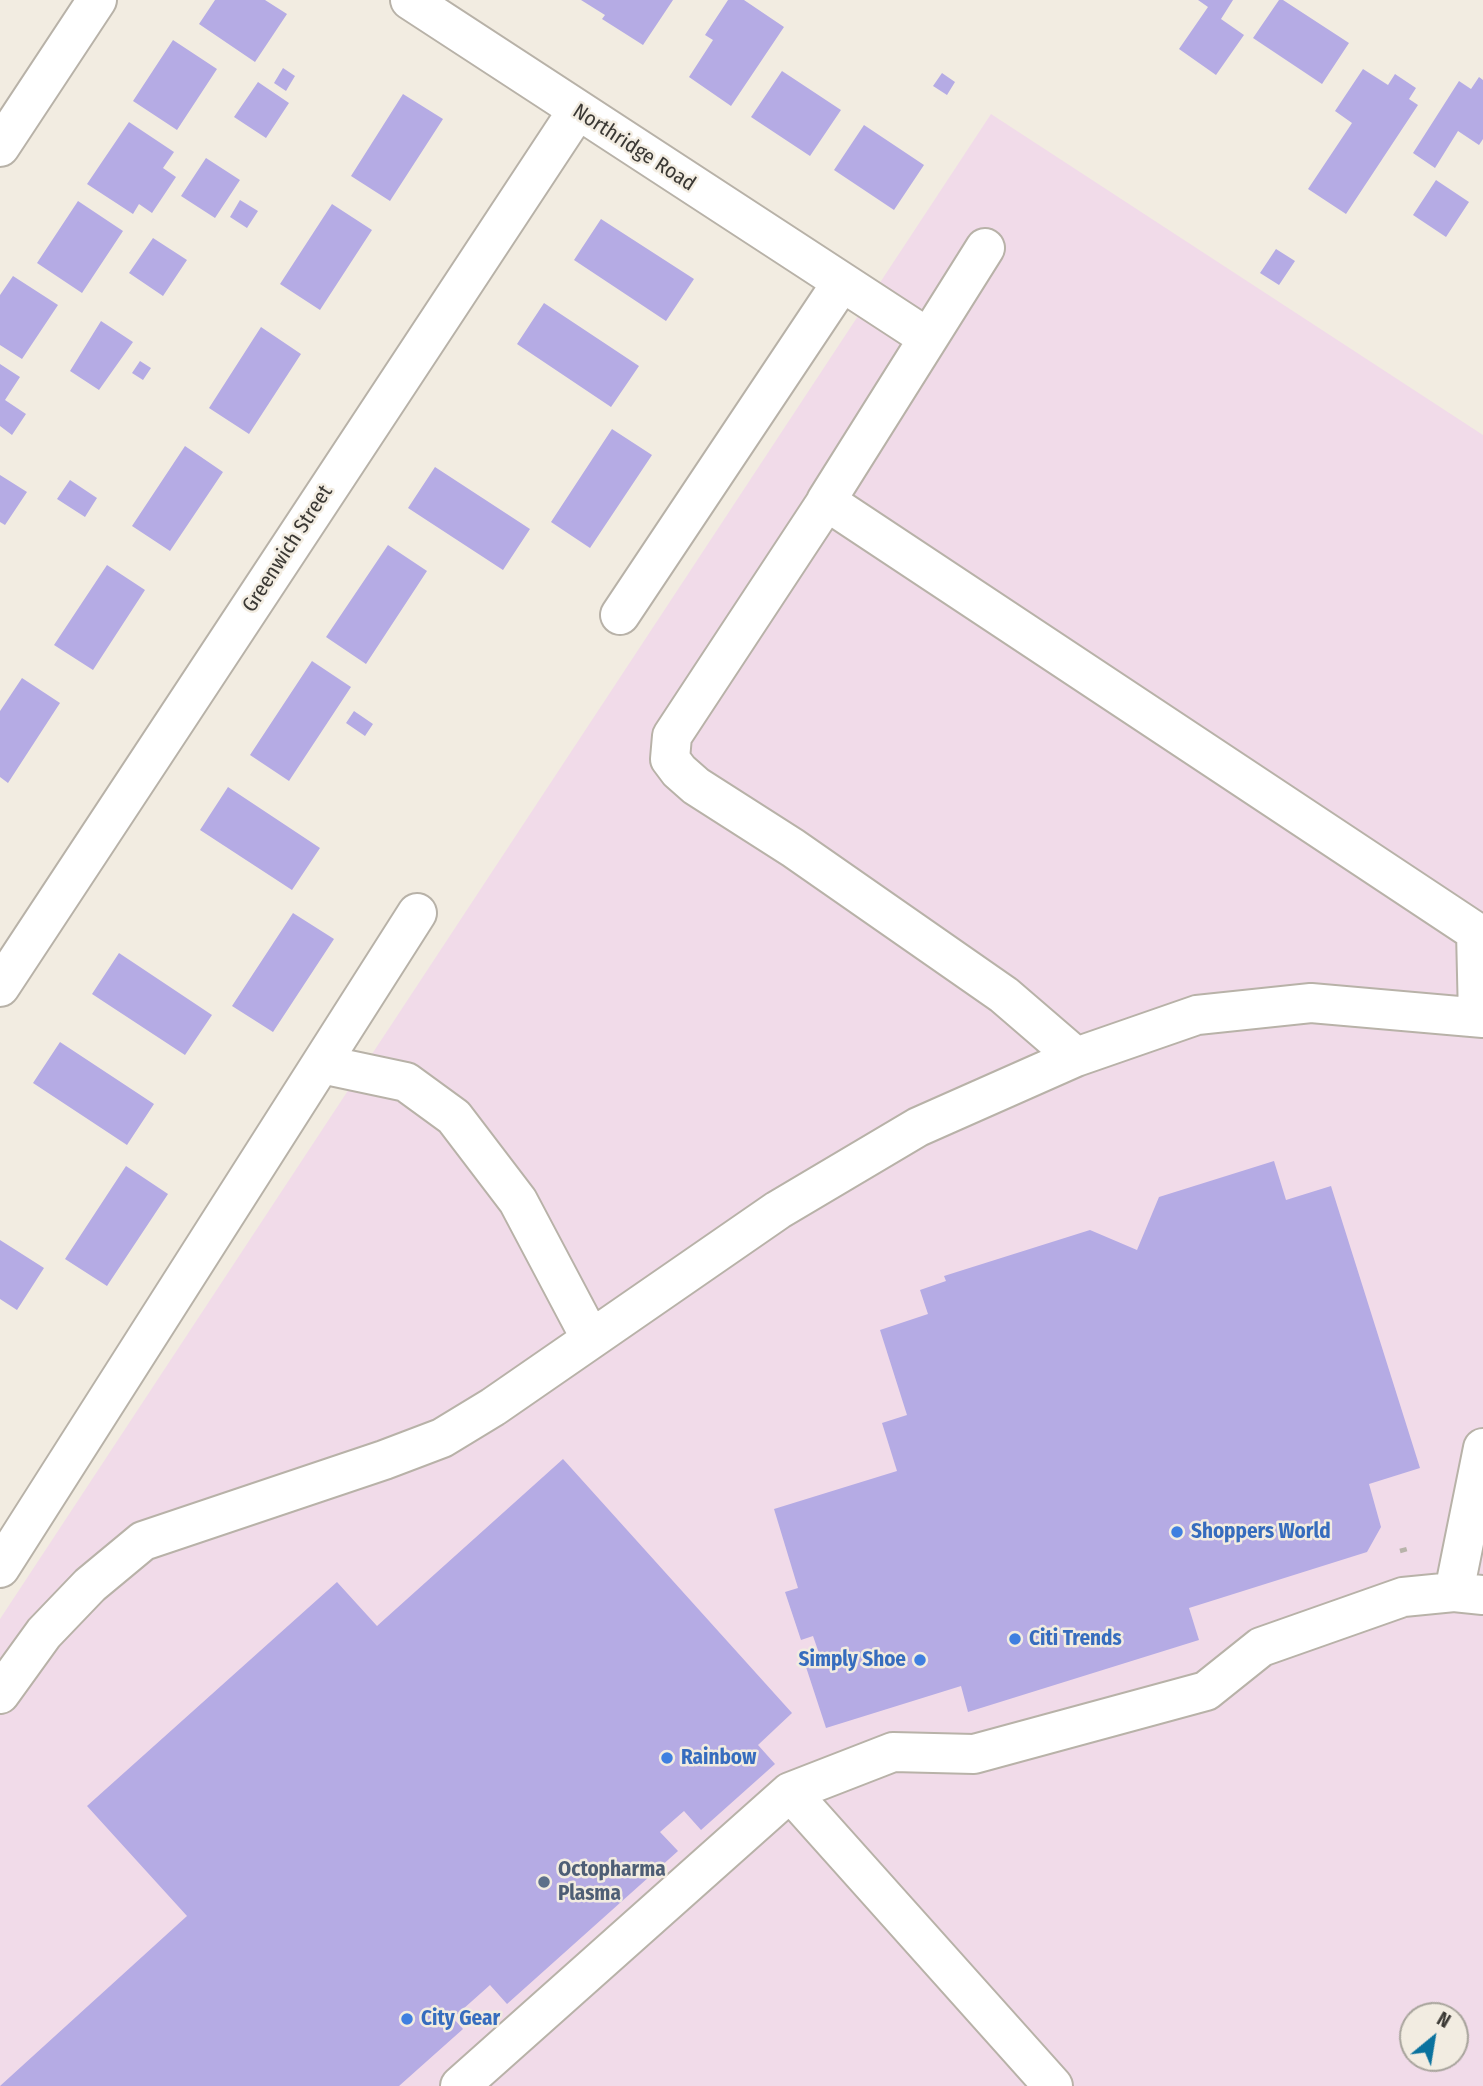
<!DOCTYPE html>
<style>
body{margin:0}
#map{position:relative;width:1483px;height:2086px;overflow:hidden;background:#f2ece1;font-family:"Fira Sans Condensed",sans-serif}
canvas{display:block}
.north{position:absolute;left:1399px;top:2002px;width:70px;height:70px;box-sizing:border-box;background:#f2ece1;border:2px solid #a8a49c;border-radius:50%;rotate:30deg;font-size:19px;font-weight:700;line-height:28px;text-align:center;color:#3a3834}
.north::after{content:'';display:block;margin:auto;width:24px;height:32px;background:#0a729e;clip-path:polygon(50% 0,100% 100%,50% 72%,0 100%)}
</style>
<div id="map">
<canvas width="1483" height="2086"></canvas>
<div class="north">N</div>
</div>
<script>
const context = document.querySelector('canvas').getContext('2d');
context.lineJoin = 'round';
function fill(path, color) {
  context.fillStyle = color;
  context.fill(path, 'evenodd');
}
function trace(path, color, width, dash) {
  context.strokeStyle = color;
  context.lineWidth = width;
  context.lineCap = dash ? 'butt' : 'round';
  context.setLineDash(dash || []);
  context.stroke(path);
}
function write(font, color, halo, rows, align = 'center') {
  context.font = font + ' "Fira Sans Condensed",sans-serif';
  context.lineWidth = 5;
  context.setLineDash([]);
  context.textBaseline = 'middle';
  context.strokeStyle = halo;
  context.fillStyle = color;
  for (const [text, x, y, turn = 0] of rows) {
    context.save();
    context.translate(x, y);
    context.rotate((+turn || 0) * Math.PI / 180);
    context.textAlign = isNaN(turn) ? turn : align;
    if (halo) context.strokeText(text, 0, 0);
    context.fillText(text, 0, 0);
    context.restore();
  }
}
fill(new Path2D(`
 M991,114l492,321v1651h-1483v-467zM1413,2016h42v42h-42z`), '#f1dbe9');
fill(new Path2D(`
 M215,0h50l22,14 -32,48 -56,-38z
 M581,0h92l-30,45 -41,-26 3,-4z
 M728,0h16l40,27 -53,79 -42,-29 24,-37 -8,-5z
 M1198,0h35l-12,19 23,16 -28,40 -37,-26 29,-42z
 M1279,0h4l66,43 -27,41 -69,-46z
 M173,40l44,29 -40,61 -44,-29z
 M283,68l12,8 -9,15 -12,-8z
 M1363,69l25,16 7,-11 21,14 -7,11 9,6 -72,109 -38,-25 44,-66 -17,-12z
 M782,71l59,39 -31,46 -59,-39z
 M942,73l13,9 -8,13 -14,-9z
 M1479,77l4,3v59l-4,6 -21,-14 -23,37 -22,-15 46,-72 12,8z
 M258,82l31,21 -23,35 -32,-21z
 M403,94l40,25 -53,82 -39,-25z
 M129,122l45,30 -11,16 13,9 -24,36 -13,-9 -6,10 -46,-30z
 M864,125l60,40 -30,45 -60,-40z
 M206,158l34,22 -25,38 -34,-22z
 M1436,180l33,22 -23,35 -33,-22z
 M240,200l18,11 -11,17 -17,-11z
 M78,201l45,30 -41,62 -45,-30z
 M332,204l40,26 -52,80 -40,-26z
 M601,219l93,60 -28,42 -92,-61z
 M153,238l34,22 -24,36 -34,-23z
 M1276,249l19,12 -16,24 -19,-12z
 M13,276l45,29 -36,54 -22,-14v-50z
 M544,303l95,63 -28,41 -94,-63z
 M101,321l32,21 -34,48 -29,-19z
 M261,327l40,27 -52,80 -40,-26z
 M140,361l11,7 -8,12 -11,-7z
 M0,364l20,13 -15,23 21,14 -14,21 -12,-9z
 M612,429l40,26 -62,93 -39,-26z
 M185,446l38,26 -53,79 -38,-25z
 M435,467l95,62 -27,41 -95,-62z
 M0,475l27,17 -22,33 -5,-3z
 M70,480l27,18 -12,19 -28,-18z
 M388,545l39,26 -61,93 -40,-27z
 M107,565l38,25 -52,80 -39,-25z
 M312,661l39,26 -62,94 -39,-26z
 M22,678l38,25 -52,80 -8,-6v-66z
 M354,711l19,13 -8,12 -19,-13z
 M228,787l92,61 -28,42 -92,-60z
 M293,913l41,26 -61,93 -41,-26z
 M119,953l93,62 -27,40 -93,-61z
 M60,1042l94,62 -27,41 -94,-62z
 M1274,1161l12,39 45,-14 89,282 -51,16 12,43 -14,25 -178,56 10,32 -231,72 -7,-26 -135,42 -20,-61 16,-5 -9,-26 -12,4 -16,-48 13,-4 -24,-79 123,-38 -15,-48 25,-8 -27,-85 48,-16 -8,-24 26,-9 -2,-5 146,-46 47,20 22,-53z
 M126,1166l42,28 -61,92 -42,-27z
 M0,1240l44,28 -27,42 -17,-11z
 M563,1459l229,254 -34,32 17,19 -74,66 -17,-19 -24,21 18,19 -171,153 -17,-19 -37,33 10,11 -64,57h-399l187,-170 -100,-110 250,-224 40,44z`), '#b5abe4');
const minor = new Path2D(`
 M410,0l518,338
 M0,147l97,-147
 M985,248l-159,253 650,431 2,85
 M828,499l-156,237 -2,23 9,12 17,15 97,62 211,147 72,62
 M620,615l222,-333
 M0,987l577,-876
 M321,1064l85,18 48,35 64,84 73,138
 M0,1568l417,-655
 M1454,1592l29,-144
 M0,1694l44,-61 46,-48 53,-44 241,-81 58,-22 51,-31 285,-197 140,-83 158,-70 121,-42 114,-12 172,15
 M790,1792l263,294
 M460,2086l330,-294 103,-40 81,2 232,-63 55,-44 142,-50 51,-5 29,3`);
trace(minor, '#b8b2a8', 42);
trace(new Path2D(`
 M1400,1551l7,-2`), '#b8b3aa', 4.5, [7, 3.5]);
trace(minor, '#fff', 38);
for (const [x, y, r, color] of [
 [1177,1532,7,"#3f7fe0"],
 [1015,1639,7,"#3f7fe0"],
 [920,1660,7,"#3f7fe0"],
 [667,1758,7,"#3f7fe0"],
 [544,1882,7,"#5c6f8a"],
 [407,2019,7,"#3f7fe0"]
]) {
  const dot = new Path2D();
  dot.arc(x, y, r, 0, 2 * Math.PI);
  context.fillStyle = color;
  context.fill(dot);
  trace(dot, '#f2ece1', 2.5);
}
write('21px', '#3a3834', '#f2ece1', [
 ["Northridge Road",634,148,33],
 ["Greenwich Street",288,549,-57]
]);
write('bold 21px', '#366cbe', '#f2ece1', [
 ["Shoppers World",1191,1532],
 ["Citi Trends",1029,1639],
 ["Simply Shoe",906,1660,"right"],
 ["Rainbow",681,1758],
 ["City Gear",421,2019]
], 'left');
write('bold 21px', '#4e5e75', '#f2ece1', [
 ["Octopharma",558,1870],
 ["Plasma",558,1894]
], 'left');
</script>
